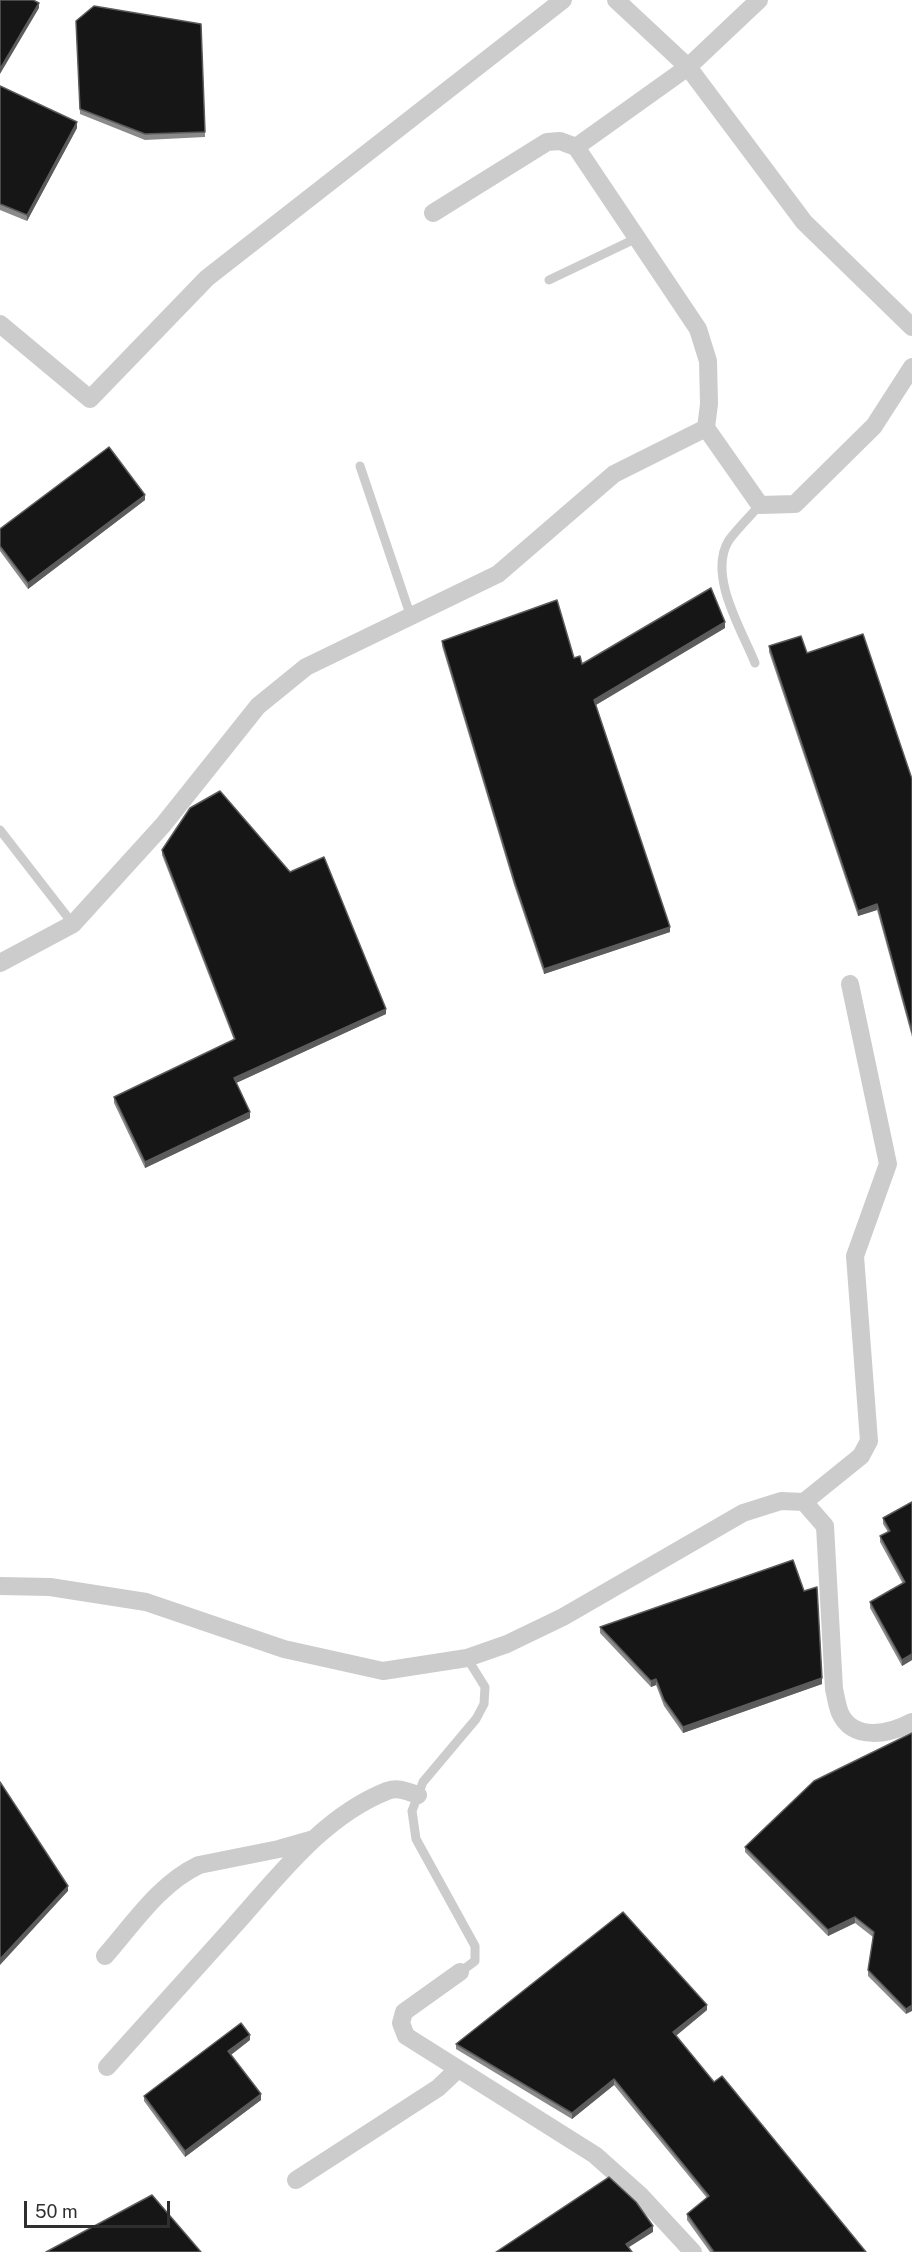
<!DOCTYPE html>
<style>
body{margin:0}
#map{position:relative;width:912px;height:2252px;overflow:hidden;background:#fff;font-family:"Public Sans",sans-serif}
canvas{display:block}
.scale{position:absolute;left:24px;top:2201px;width:146px;height:27px;box-sizing:border-box;border:3px solid #2f2f2f;border-top:0;padding-left:8px;font-size:18px;line-height:21px;white-space:nowrap;color:#2f2f2f;-webkit-text-stroke:4px #fff;paint-order:stroke}
</style>
<div id="map">
<canvas width="912" height="2252"></canvas>
<div class="scale">50 m</div>
</div>
<script>
const context = document.querySelector('canvas').getContext('2d');
context.lineJoin = 'round';
function trace(path, color, width, dash) {
  context.strokeStyle = color;
  context.lineWidth = width;
  context.lineCap = dash ? 'butt' : 'round';
  context.setLineDash(dash || []);
  context.stroke(path);
}
function fill(path, color) {
  context.fillStyle = color;
  context.fill(path, 'evenodd');
}
trace(new Path2D(`
 M549,280l88,-42
 M360,466l51,151
 M755,663c-13,-33 -48,-88 -26,-123 9,-12 21,-24 31,-35
 M0,830l73,94
 M460,1972l15,-11v-15l-59,-107 -4,-28 11,-29 53,-63 8,-15 1,-17 -18,-29`), '#ccc', 9);
trace(new Path2D(`
 M616,0l72,67 71,-67
 M433,213l114,-71 13,-1 16,6
 M0,324l90,75 117,-121 356,-278
 M706,428l3,-24 -1,-43 -10,-32 -122,-182 112,-80 116,155 108,105
 M0,963l73,-39 90,-99 95,-119 48,-39 192,-93 116,-100 92,-46 54,77 35,-1 79,-78 38,-59
 M804,1502l57,-46 8,-15 -14,-185 33,-92 -38,-180
 M0,1586l50,1 96,15 138,47 99,22 84,-13 40,-14 56,-27 180,-104 38,-12 23,1 21,24 9,163c2,8 3,17 6,24 13,29 50,21 72,9
 M105,1956c29,-33 54,-72 94,-91l80,-16 35,-10
 M460,1972l-56,40 -3,11 5,13 189,119 46,41 52,56
 M107,2067c42,-47 84,-93 126,-140 44,-49 90,-111 154,-136 11,-4 20,0 31,4
 M296,2180l142,-92 20,-19`), '#ccc', 18);
fill(new Path2D(`
 M76,21l129,111v5l-60,3 -65,-26z
 M0,86l77,42 -50,93 -27,-11z
 M145,500l-117,89 -28,-38v-22z
 M725,628l-129,77 74,227 -126,42 -30,-89 -72,-239v-5l132,17 8,6z
 M769,646l38,7 105,126v258l-35,-127 -19,6 -89,-264z
 M162,850l224,164 -150,69 14,35 -105,50 -31,-65v-6l120,-57 -72,-185z
 M912,1502v158l-10,6 -32,-58v-6l33,-18 -23,-42v-6l8,-4 -5,-8v-6z
 M600,1627l222,57 -139,49 -19,-27 -8,-21 -5,2 -51,-54z
 M912,1733l-6,281 -38,-38v-6l5,-33 -18,-14 -27,13 -83,-84v-5z
 M707,2010l-31,26 38,46 152,170h-156l-23,-32v-6l20,-16 -93,-113 -42,34 -116,-70v-5z
 M250,2040l-19,15 30,45 -76,57 -41,-56v-5z`), '#8a8a8a');
fill(new Path2D(`
 M39,3v5l-39,66v-5z
 M77,122v6l-50,93v-6z
 M145,495v5l-117,89v-6z
 M725,622v6l-131,78v-6z
 M877,904v6l-19,6v-5z
 M670,927v5l-126,42v-5z
 M386,1009v5l-152,70v-6z
 M250,1112v6l-105,50v-6z
 M912,1654v6l-10,6v-6z
 M822,1678v6l-139,49v-6z
 M656,1679v6l-5,2v-6z
 M68,1886v5l-68,74v-6z
 M855,1917v6l-27,13v-6z
 M707,2005v5l-34,28v-6z
 M912,2005v6l-6,3v-5z
 M250,2035v5l-22,17v-6z
 M614,2079v6l-42,34v-6z
 M261,2094v6l-76,57v-6z
 M653,2226v6l-27,17v-5z`), '#5c5c5c');
const building = new Path2D(`
 M0,0h33l6,3 -39,66z
 M94,6l107,18 4,108 -60,2 -65,-25 -4,-88z
 M0,86l77,36 -50,93 -27,-11z
 M109,447l36,48 -117,88 -28,-37v-17z
 M711,588l14,34 -131,78 76,227 -126,42 -30,-89 -72,-239 115,-41 17,58 6,-2 2,8z
 M863,634l49,145v253l-35,-128 -19,7 -89,-265 32,-10 6,17z
 M220,791l70,81 34,-15 62,152 -152,69 16,34 -105,50 -31,-65 121,-58 -73,-189 28,-42z
 M912,1502v152l-10,6 -32,-58 35,-20 -25,-46 10,-5 -7,-13z
 M793,1560l11,31 13,-4 5,91 -139,49 -19,-27 -8,-21 -5,2 -51,-54z
 M912,1733v272l-6,4 -38,-39 6,-38 -19,-15 -27,13 -83,-83 69,-66z
 M0,1782l68,104 -68,73z
 M623,1912l84,93 -34,27 41,50 8,-6 144,176h-152l-27,-38 22,-18 -95,-117 -42,34 -116,-69z
 M241,2023l9,12 -22,16 33,43 -76,57 -41,-55z
 M609,2177l27,25 17,24 -27,18 6,8h-136z
 M152,2195l49,57h-155z`);
fill(building, '#161616');
trace(building, '#5c5c5c', 1.5);
</script>
